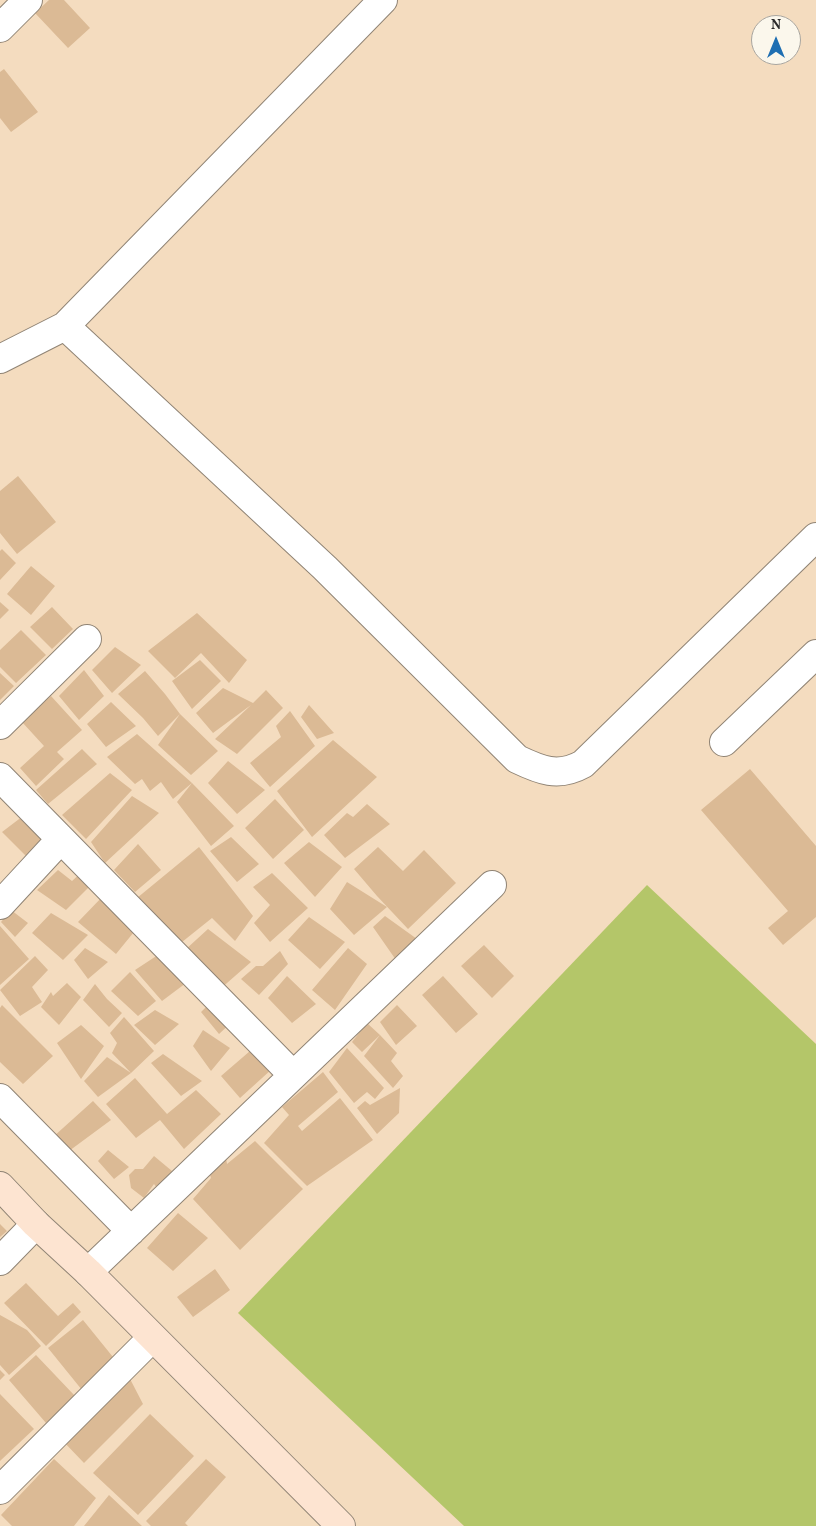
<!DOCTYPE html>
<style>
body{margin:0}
#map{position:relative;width:816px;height:1526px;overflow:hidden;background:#f4dcbf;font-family:Vollkorn,serif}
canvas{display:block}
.north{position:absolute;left:751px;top:15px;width:50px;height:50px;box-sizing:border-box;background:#fbf7ec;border:1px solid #a8a59f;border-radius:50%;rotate:0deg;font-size:14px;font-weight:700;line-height:20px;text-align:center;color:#2b2b2b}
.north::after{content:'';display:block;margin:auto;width:18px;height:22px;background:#1f6fb2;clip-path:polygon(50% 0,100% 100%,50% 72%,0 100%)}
</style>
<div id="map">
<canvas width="816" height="1526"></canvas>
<div class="north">N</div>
</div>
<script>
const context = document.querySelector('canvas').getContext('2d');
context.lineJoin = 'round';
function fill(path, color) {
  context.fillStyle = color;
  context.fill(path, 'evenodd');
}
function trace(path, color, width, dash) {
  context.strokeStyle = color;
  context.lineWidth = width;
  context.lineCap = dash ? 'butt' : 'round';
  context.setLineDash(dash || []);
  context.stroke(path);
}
fill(new Path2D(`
 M647,885l169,159v482h-352l-226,-213z`), '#b4c669');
fill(new Path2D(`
 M49,0h15l26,28 -22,20 -33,-35z
 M4,69l34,43 -27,20 -11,-14v-46z
 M18,476l38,46 -39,32 -17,-21v-42z
 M2,549l14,14 -16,17v-29z
 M31,566l24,20 -24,29 -24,-21z
 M0,602l9,8 -9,9z
 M52,607l21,22 -21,20 -22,-22z
 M197,613l50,47 -18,23 -28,-30 -26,25 -27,-27z
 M21,630l25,25 -30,28 -16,-16v-17z
 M115,647l26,18 -29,28 -20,-23z
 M200,660l21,21 -29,28 -20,-28z
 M84,670l20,26 -25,24 -20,-24z
 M145,671l20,23 15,20 -22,22 -15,-18 -25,-24z
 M0,673l14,13 -14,14z
 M223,688l30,15 13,-13 17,18 -46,46 -22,-15 36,-34 -38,28 -17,-20z
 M51,696l31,34 -25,22 7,7 -28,27 -16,-18 24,-22 -22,-24z
 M111,702l25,24 -30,21 -19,-23z
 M309,705l25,28 -17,6 -16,-22z
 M290,711l25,35 -45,41 -20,-24 31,-26 -5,-11z
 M180,714l38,37 -27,24 -33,-30z
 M137,734l55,49 -19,16 -12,-17 -11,9 -8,-12 -7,5 -28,-27z
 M333,740l44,37 -65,60 -35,-46z
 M82,749l15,15 -49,40 -12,-14z
 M228,761l37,29 -28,24 -29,-31z
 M750,769l66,77v71l-33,28 -15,-17 20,-17 -87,-101z
 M110,773l22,17 -46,49 -24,-24z
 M192,783l42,43 -23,20 -34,-44z
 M132,796l27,17 -54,50 -14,-21z
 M275,799l29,31 -31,29 -28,-31z
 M367,804l23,20 -45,34 -21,-23 23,-22 6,4z
 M27,813l26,23 -26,21 -25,-25z
 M231,837l28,27 -22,18 -27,-31z
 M309,842l33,25 -27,30 -31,-34z
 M138,844l23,26 -26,22 -21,-22z
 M199,847l54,69 -18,25 -23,-23 -30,24 -45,-44z
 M378,847l25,24 21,-21 32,33 -48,46 -31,-33 -23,-27z
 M58,870l14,11 12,-11 10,12 -28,28 -29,-20z
 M272,873l36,35 -38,34 -16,-19 16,-18 -17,-18z
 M347,882l40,25 -33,28 -24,-26z
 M104,895l34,32 -22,27 -38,-32z
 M11,910l17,13 -13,14 -14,-15z
 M51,913l37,22 -25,25 -31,-27z
 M385,916l32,23 -21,21 -23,-33z
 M309,917l36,25 -25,27 -32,-29z
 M0,926l29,33 -29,26z
 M208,929l43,33 -32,28 -34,-40z
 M484,945l30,31 -22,22 -31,-32z
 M85,948l23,14 -20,17 -14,-19z
 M348,948l19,16 -32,46 -23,-20z
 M164,951l26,29 -28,21 -27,-31z
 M280,951l8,13 -29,31 -18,-16 15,-13h7z
 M35,956l13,14 -16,17 10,15 -22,14 -20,-26z
 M130,972l26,29 -18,15 -27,-25z
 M287,976l29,28 -24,19 -24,-25z
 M443,976l35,38 -22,19 -34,-38z
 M67,983l14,14 -22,28 -18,-18 10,-15 2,4z
 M95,984l12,15 15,14 -13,14 -26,-27z
 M211,1002l22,19 -14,13 -18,-22z
 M2,1005l51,51 -30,28 -23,-22v-54z
 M397,1005l20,21 -21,19 -16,-23z
 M155,1010l24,14 -24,21 -21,-20z
 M124,1017l30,34 -23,22 -19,-20 5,-10 -7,-10z
 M367,1023l13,12 -18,17 -10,-10z
 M81,1025l23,21 -23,33 -24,-36z
 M203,1030l27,18 -19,23 -18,-25z
 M380,1035l17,18 -6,8 12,15 -10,12 -29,-32z
 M347,1048l37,40 -9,11 -8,-7 -13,11 -25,-31z
 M250,1051l22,18 -32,29 -19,-22z
 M163,1054l39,27 -21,15 -30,-33z
 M107,1057l24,16 -33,24 -14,-16z
 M323,1072l15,20 -40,34 4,5 38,-33 33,42 -66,46 -43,-43 25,-28 -7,-8z
 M135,1078l32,36 29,-24 25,24 -37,35 -24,-29 -24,18 -30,-34z
 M400,1088l-1,25 -22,21 -20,-26 8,-7 5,4z
 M93,1101l18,19 -42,31 -16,-14z
 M255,1141l48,48 -63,61 -47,-51 18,-21 -2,-7 17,-13 1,6z
 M108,1150l21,17 -15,12 -16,-18z
 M154,1156l18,15 -15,17 -3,-4 -10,14 -13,-10 -2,-13 6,-6h8z
 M178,1213l30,25 -35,33 -26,-23z
 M0,1224l7,7 -7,6z
 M215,1269l15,21 -37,27 -16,-20z
 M26,1283l32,33 15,-13 8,9 -35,34 -42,-43z
 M0,1315l27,15 14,16 -32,29 -9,-10z
 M83,1320l34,42 -35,28 -34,-42z
 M36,1355l39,41 -29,27 -37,-43z
 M0,1370l5,5 -5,5z
 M128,1375l15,29 -59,59 -23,-24z
 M0,1394l34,35 -34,32z
 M150,1414l44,42 -56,59 -45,-42z
 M54,1459l42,39 -22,28h-62l-11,-11z
 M206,1459l20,18 -41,46 3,3h-37l-5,-5z
 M109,1495l33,31h-58z`), '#dbba95');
const street = new Path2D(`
 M0,28l28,-28
 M65,326l318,-326
 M0,359l65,-33 260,242 192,191c23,11 41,19 66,5l233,-227
 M0,725l87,-86
 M724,742l92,-88
 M0,777l293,298
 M0,905l61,-66
 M0,1098l131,133
 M0,1261l36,-37
 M88,1272l404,-387
 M0,1490l152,-152`);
const secondary = new Path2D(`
 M0,1186l36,38 52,48 253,254`);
trace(street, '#908475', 30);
trace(secondary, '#908475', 30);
trace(street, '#fff', 28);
trace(secondary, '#fde4d1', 28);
</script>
